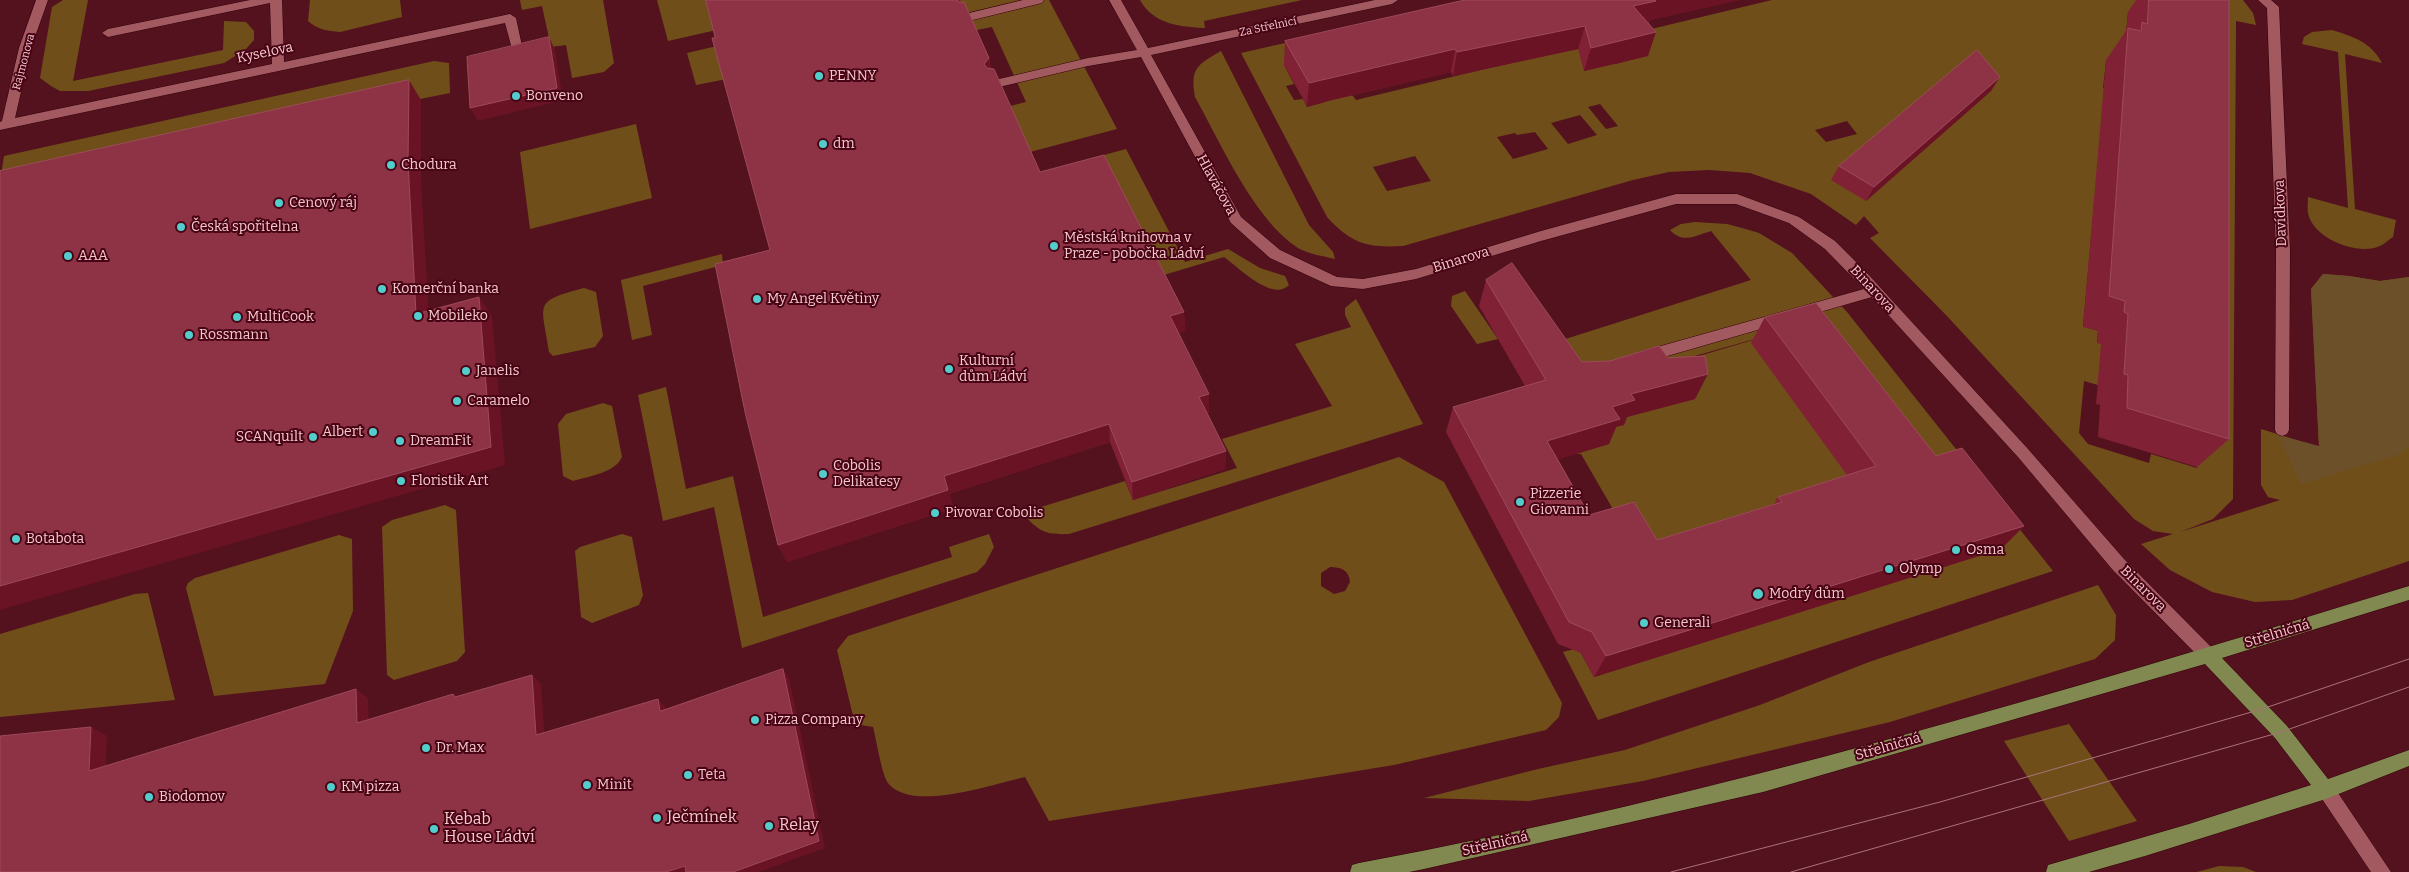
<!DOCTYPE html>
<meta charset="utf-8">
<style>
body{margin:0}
canvas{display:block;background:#54111e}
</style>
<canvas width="2409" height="872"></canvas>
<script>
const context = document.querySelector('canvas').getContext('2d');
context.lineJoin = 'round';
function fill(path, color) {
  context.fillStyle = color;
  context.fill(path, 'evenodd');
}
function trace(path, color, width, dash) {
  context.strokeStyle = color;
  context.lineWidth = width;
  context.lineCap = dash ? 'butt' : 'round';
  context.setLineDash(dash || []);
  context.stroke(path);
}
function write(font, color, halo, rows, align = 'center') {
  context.font = font + ' Bitter,serif';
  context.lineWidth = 4;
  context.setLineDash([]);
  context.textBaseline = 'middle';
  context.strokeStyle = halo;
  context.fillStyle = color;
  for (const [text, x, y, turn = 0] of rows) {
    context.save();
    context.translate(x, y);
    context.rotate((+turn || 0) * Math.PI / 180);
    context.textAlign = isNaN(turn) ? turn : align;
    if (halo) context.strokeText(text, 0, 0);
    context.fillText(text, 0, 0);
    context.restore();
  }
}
fill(new Path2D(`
 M63,0h25l-15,81 150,-31 1,-29 22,1 8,9v9l-9,10 -21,13 -136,28h-28l-9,-5 -11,-8 12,-71z
 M310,0h90l2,17 -62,15c-13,-1 -23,-3 -32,-11z
 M520,0h83l11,63 -10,9 -32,6 -6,-33 -15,2 -9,-41 -20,4z
 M657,0h51l61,18 -101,23z
 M914,0h135l68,129 -178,47 51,-65 36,-9 -34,-75 -296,58 -9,-32z
 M1140,0h162l-98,21 1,7c-25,-1 -52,-4 -65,-28z
 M1772,0h471l10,13 3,12 -20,-4 -3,478 -20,20 -33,13 100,-32 -12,-3 -7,-12v-56l58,18 -8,-158 12,-15 26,2 31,5 29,-4v284l-117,39 -37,2 -43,-10 -42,-22 -29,-26 32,-10 -20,-3 -19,-12 -187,-203 -77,-78 9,-5 -15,-17 -8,9 -45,-31 -61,-21 -41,-3 -40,2 -36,8 -230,66c-36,2 -51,-2 -76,-29l-86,-164 75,-17 -32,29 10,19 -8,2 8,14 9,-1 4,8 15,-4 28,-11 6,8zM2128,12l76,54 -7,402 -46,-14 -2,9 -61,-19 -9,-11 5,-52 14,4 6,-41 -7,-2 1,-11 -15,-5 11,-121 22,-113 -13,-4 3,-27 19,-15zM1597,43l51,12 -32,9zM1600,104l18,22 -12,3 -18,-22zM1580,115l17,20 -29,9 -17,-21zM1847,121l10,13 -31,8 -11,-12zM1535,132l13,17 -35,10 -16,-22 18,-4 2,2zM1415,156l16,25 -44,10 -14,-24z
 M2332,30c22,7 39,12 50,33l-37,-9 10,155 41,11 -3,17c-4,2 -8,7 -13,9 -22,10 -67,-7 -72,-33 -1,-5 0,-11 0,-16l40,11 -10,-156 -36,-8 2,-7 8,-5z
 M1221,51l88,174 24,27 2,7c-12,-3 -27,-5 -37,-11 -43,-27 -78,-106 -103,-151 -5,-29 2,-32 26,-46z
 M434,61l15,2 1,30 -450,90 4,-27z
 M636,124l16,74 -122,31 -10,-77z
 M1126,149l59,113 43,-13 32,19 25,8 4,9c-16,17 -50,-17 -65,-28l-67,20 -286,-59z
 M1695,222l32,2 15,4 17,5 33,20 55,59 206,259 -455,149 -35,-68 15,-4 16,29 406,-128 -128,-75 -236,75 -55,-95h-5l32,-10 -7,-12 47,-61 149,-44 -251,71 10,-56 195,-62 -40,-49c-17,5 -28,13 -41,-1l11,-6z
 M722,254l1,11 -80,21 9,49 -20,5 -11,-60z
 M584,288l12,4 7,44 -8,11 -42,9 -4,-4c-7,-50 -17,-50 35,-64z
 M1465,291l33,48 -21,5 -26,-38 1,-10z
 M1356,299l67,125 -354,110c-25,1 -30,-3 -47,-21l103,-32 8,19 104,-32 -15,-29 110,-33 -37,-62 56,-17 -6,-12v-7z
 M666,387l20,102 47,-13 30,141 189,-60 -3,-10 40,-13 5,13 -9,17 -8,8 -235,76 -28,-141 -51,14 -25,-126z
 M603,403l9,3 10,51c-7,16 -33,19 -49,24l-10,-5 -5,-52 8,-10z
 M1399,457l45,25 118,221 -3,14 -13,13 -152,35 -345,56 -24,-44c-32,7 -114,36 -137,6 -6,-7 -12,-45 -15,-56l-18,-3 -18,-74 11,-14zM1330,567c11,0 19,3 20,15l-5,9 -11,3 -13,-8v-13z
 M445,505l11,5 9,142 -8,9 -63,19 -7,-5 -5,-148 10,-7z
 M622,534l10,3 11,58 -4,10 -47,18 -11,-6 -6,-66 5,-4z
 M339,535l13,4 1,72 -28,73 -111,12 -28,-108 2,-5 7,-5z
 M2098,585l18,30 -1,25 -20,19 -205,63 -247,59 -114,20 -105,-3 114,-29 87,-19 135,-45 109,-43z
 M148,593l27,107 -175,17v-83l135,-40z
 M2069,724l68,97 -68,20 -65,-100z
 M2219,866l24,1 13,5h-59z`), '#6f4e1a');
fill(new Path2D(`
 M2323,274l26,2 31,5 29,-4v170l-12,8 -96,29 -23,-49 41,11 -8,-157z`), '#6b5029');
const minor = new Path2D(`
 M36,0h12l-17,48 -16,70 257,-54 -2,-61 -162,34 -6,-4 6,-4 142,-29h32l2,62 226,-48 6,4 6,28 -2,3h-8l-7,-26 -505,107v-8l2,-1 17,-73z
 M1023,0h21l-2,3 -77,19 -6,-4 2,-3z
 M1109,0h12l27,48 227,-48h23l-6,4 -241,51 90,162 39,33 57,27 26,2 53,-10 125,-38 135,-37h61l62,23 36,24 31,31 162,177 96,110 90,91 2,5 -2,5 -6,3 -6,-3 -90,-91 -94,-112 -146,-160 -229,66 -5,-2 -2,-4 2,-4 5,-2 221,-62 -39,-40 -36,-26 -53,-19h-60l-135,37 -125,38 -53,10 -32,-3 -61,-28 -39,-35 -90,-166 -53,9 -93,22 -4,-1 -2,-3 2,-3 4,-1 93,-22 49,-8z
 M2258,0h13l8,7 11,244 -1,179 -2,4 -5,2 -5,-2 -2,-4 1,-179 -9,-243z
 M2326,781l6,3 59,88h-20l-51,-76 -3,-6 3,-6z`);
const major = new Path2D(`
 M2409,586v14l-187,58 65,68 41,53 81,-29v16l-83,33 -181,57 -56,16h-43l2,-7 7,-2 134,-39 122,-39 -36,-47 -70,-74 -442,128 -339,77 -15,3h-59l2,-7 7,-2c356,-66 704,-171 1050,-277z`);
trace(minor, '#31010a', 1);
trace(major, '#31010a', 1);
fill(minor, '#a35960');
fill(major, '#818850');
trace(new Path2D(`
 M1671,872l269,-70 322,-93 147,-50
 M1791,872l490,-140 128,-45`), '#a9737a', 1);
fill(new Path2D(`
 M960,0l1,3 28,55 2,10 49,104 144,140 1,19 -7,2 31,79 -2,1 19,38 -1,18 -92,31 -23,-58 -161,52 5,14 -167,54 -9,-17 -8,-295 -55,-212z
 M1465,0h274l-89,20 -1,4 -1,32 -64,15 -6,-22 -125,27 -2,-4 -144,34 -23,-41 1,-24z
 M2136,0h93v439l-32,28 -99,-30 2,-32 -4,-1 5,-60 -4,-1 1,-12 -15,-4 23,-267 20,-29 2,-19z
 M1991,91l-125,110 -35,-21 8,-14z
 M1486,280l96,82 113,37 -68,18 -3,8 -8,2 -7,17 -51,15 31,56 68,25 117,-36 4,-7 69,-22 -96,-132 14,-26 171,139 88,70 -23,23 -407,128 -13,-24 -23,-9 -112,-212 7,-25 72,-21 -46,-80z`), '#812135');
fill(new Path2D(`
 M1653,0h86l-89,20 -2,4 -15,-18z
 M1585,26l-7,23 -125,27 4,-24z
 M1656,32l-8,24 -64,15 7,-23z
 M549,37l6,13 8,50 -85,21 -8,-13z
 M1455,49l-4,23 -144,34 2,-23z
 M989,58l3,21 -8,-15z
 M2000,77l-9,14 -125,110 8,-14z
 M409,80l12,20v81l9,152 -14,-19 -8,-153z
 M479,297l13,19 13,149 -505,145v-24z
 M1184,312l1,19 -15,5v-20z
 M1708,374l-13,25 -68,18 -3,8 -8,2 -7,17 -71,21 9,-24 65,-34 19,-13z
 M1209,394v18l-10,4v-19z
 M1109,424l1,18 -161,52 5,14 -167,54 -9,-17 166,-69z
 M1226,451l-1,18 -92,31 -1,-18z
 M2024,526l-23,23 -407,128 12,-21z
 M783,669l6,9 36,170 -66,24h-26z
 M532,675l9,9 4,60 -9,-9z
 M356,689l12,9 1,34 -12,-9z
 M658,699l8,9 2,12 -8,-9z
 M91,727l16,9 -2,43 -16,-8z
 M685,866l6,6h-25z`), '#6a1325');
const building = new Path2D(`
 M706,0h251l3,3 4,-1 25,56 -5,6 3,4 7,1 46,103 64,-17 80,157 -14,4 39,78 -10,3 27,54 -94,31 -23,-58 -165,52 4,14 -170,55 -33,-133 -30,-148 55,-14 -58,-212h3z
 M1465,0h190l1,1 -23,5 23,26 -65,16 -6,-22 -128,26 -2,-3 -146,34 -24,-42z
 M2149,0h80v439l-102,-31 1,-33 -4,-1 4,-60 -4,-2 1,-11 -16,-5 19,-268 13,3 1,-9 5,2z
 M549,37l8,51 -87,20 -3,-51z
 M1977,50l23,27 -126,110 -35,-21z
 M409,80l-1,81 8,153 63,-17 12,150 -491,139v-415z
 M1512,263l70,99 28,-1 49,-15 9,12 37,-2 3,18 -77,20 4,6 -23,7 8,12 -73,22 42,74 45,-13 23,38 125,-38 -4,-5 98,-31 -111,-149 51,-14 120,153 26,-8 62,78 -418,130 -14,-24 -23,-10 -116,-215 93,-27 -60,-100z
 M783,669l36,172 -86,31h-47l-1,-6 -19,6h-666v-136l91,-9 -2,44 267,-82 1,34 96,-29 2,3 77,-22 4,60 122,-36 2,12z`);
fill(building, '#8d3345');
trace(building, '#9d4a5a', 1);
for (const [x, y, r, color] of [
 [819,76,5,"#52cdcc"],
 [516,96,5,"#52cdcc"],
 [823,144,5,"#52cdcc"],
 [391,165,5,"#52cdcc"],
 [279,203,5,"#52cdcc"],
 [181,227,5,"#52cdcc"],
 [1054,246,5,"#52cdcc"],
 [68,256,5,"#52cdcc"],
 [382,289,5,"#52cdcc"],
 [757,299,5,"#52cdcc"],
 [418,316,5,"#52cdcc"],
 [237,317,5,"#52cdcc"],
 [189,335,5,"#52cdcc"],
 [949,369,5,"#52cdcc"],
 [466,371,5,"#52cdcc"],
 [457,401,5,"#52cdcc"],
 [373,432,5,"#52cdcc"],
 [313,437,5,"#52cdcc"],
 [400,441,5,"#52cdcc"],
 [823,474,5,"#52cdcc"],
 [401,481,5,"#52cdcc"],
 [1520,502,5,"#52cdcc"],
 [935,513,5,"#52cdcc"],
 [16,539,5,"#52cdcc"],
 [1956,550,5,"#52cdcc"],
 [1889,569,5,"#52cdcc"],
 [1758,594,6,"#52cdcc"],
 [1644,623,5,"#52cdcc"],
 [755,720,5,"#52cdcc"],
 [426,748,5,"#52cdcc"],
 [688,775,5,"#52cdcc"],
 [587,785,5,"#52cdcc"],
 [331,787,5,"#52cdcc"],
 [149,797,5,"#52cdcc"],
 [657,818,5,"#52cdcc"],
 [769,826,5,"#52cdcc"],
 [434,829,5,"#52cdcc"]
]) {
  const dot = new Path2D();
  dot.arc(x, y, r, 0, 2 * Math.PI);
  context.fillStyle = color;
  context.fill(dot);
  trace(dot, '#480414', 2);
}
write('11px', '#f4c9cb', '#480414', [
 ["Za Střelnicí",1268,27,-12],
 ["Rajmonova",24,62,-75]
]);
write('14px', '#f4c9cb', '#480414', [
 ["Kyselova",265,53,-12],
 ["Hlaváčova",1216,185,61],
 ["Davídkova",2281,213,-92],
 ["Binarova",1461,260,-17],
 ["Binarova",1872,289,47],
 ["Binarova",2143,589,45],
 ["Střelničná",2277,634,-17],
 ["Střelničná",1888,747,-16],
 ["Střelničná",1495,844,-13]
]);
write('14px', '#f4c9cb', '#480414', [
 ["PENNY",829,76],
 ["Bonveno",526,96],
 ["dm",833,144],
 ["Chodura",401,165],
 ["Cenový ráj",289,203],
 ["Česká spořitelna",191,227],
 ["Městská knihovna v",1064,238],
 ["Praze - pobočka Ládví",1064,254],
 ["AAA",78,256],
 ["Komerční banka",392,289],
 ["My Angel Květiny",767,299],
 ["Mobileko",428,316],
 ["MultiCook",247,317],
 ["Rossmann",199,335],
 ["Kulturní",959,361],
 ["dům Ládví",959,377],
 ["Janelis",476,371],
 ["Caramelo",467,401],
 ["Albert",363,432,"right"],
 ["SCANquilt",303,437,"right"],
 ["DreamFit",410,441],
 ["Cobolis",833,466],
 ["Delikatesy",833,482],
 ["Floristik Art",411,481],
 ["Pizzerie",1530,494],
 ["Giovanni",1530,510],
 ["Pivovar Cobolis",945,513],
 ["Botabota",26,539],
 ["Osma",1966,550],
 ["Olymp",1899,569],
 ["Modrý dům",1769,594],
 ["Generali",1654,623],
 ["Pizza Company",765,720],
 ["Dr. Max",436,748],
 ["Teta",698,775],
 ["Minit",597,785],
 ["KM pizza",341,787],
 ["Biodomov",159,797]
], 'left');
write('16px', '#f4c9cb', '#480414', [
 ["Ječmínek",667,818],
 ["Kebab",444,820],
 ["House Ládví",444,838],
 ["Relay",779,826]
], 'left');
</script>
